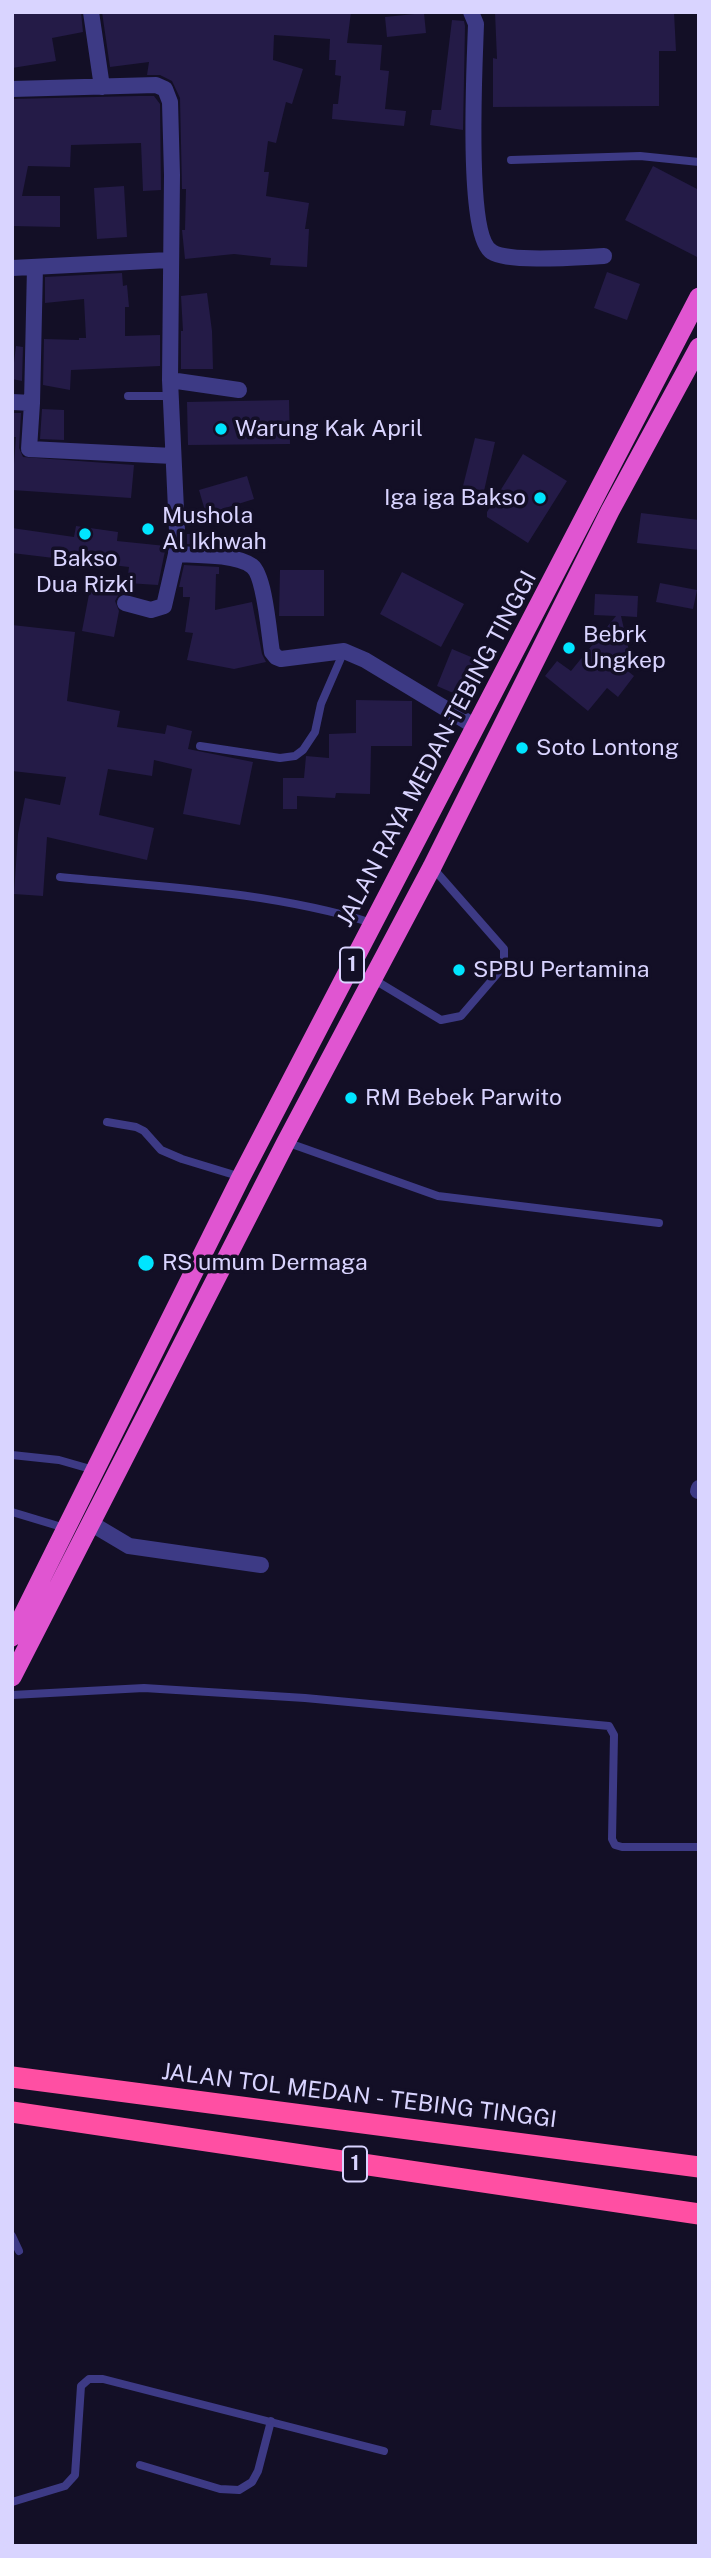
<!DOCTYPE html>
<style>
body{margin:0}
#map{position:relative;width:711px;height:2558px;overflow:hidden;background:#130f26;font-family:"Public Sans",sans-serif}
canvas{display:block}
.frame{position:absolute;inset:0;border:14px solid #d9d4ff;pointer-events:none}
</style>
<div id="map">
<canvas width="711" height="2558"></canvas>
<div class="frame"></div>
</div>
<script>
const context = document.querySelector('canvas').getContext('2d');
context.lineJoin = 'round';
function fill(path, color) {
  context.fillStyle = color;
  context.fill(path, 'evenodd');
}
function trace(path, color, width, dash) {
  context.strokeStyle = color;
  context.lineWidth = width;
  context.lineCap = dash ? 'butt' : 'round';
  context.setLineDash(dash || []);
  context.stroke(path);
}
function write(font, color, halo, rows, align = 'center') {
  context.font = font + ' "Public Sans",sans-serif';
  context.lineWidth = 7;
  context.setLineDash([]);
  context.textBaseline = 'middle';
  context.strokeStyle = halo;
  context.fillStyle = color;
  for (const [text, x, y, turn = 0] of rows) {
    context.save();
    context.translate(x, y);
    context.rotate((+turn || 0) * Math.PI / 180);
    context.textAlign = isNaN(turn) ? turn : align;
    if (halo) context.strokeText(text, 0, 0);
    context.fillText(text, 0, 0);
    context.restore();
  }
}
fill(new Path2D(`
 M12,12h69l2,20 -31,6 4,23 -44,7z
 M102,12h249l-4,31 35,2 -2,25 9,1 -4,38 21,2 -2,15 -72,-7 1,-15h5l3,-28 -6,-1 1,-15h-7l1,-21 -56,-4 -1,25 30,9 -11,35 -6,-2 -10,41 -8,-2 -4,31h5l-3,24 43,7 -4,26h4l-2,38 -37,-2 1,-7 -37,-4 -49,5 -3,-29h3l1,-41h-4l-2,-91 -8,-17 -12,-6h-13l2,-13 -39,5z
 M495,12h179l2,39h-17v55l-166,1v-49l4,1z
 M424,13l2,20 -39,4 -2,-20z
 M452,20l12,1 1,5 -2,104 -33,-5 2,-15h9z
 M138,96h16l6,8 1,86 -18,1 -2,-48 -70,2 -1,22 -42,-1 -6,30h38v31l-48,-1v-127z
 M653,166l46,24v68l-74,-38z
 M124,186l3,51 -30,2 -3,-51z
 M607,272l33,12 -13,36 -33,-12z
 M122,273l1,13 4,-1 2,22h-4v29l35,-1v31l-89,4 -1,20 -27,-5 1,-46 35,1v-2h7l-2,-39 -39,4v-26z
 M207,293l5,38 1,38h-32v-38h2l-2,-35z
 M16,346l7,1 -1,34 -10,-2z
 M289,400l1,44 -102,1 -1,-43z
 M42,409l22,1v30l-24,-1z
 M12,413h9l-2,35 4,9 111,8 -3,33 -119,-8 4,-53h-4z
 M475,438l20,4 -11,49 -21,-5z
 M523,454l44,27 -39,62 -41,-26v-5z
 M247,476l7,23 -48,15 -7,-24z
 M641,513l58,7v30l-62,-7z
 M76,526l42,6 -1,9 49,5 -8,39 -31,-2 2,-16 -117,-14v-25l62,9z
 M218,533v13l-31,-2v-10z
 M184,565l35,2v7h-3l-1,36 37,-8 10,52 4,8 -32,7 -47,-9 6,-27 -8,-1 5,-35h-7v-10h-4z
 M280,570h44v46h-45z
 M402,572l62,32 -23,43 -61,-33z
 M660,583l37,7 -4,19 -37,-7z
 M90,589l29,5 -4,7 4,10 -5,26 -32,-6z
 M595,594l43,2 -1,21 -16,-1 8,35 -20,5 25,20 -16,21 -11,-9 -19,23 -43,-35 12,-15 14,10 45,-55 -22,-1z
 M12,625l63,7 -8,69 53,10 -3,16 48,7 2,-9 25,6 -4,18 65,13 -13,63 -57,-11 9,-45 -38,-9 -2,16 -44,-7 -9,46 55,13 -7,32 -100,-23 -4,59 -29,-2 4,-60 7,-36 35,7 6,-28 -54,-6z
 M452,649l31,13 -16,37 -30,-13z
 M356,700l56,1v45h-41l-1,48 -34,-1 -1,5 -38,-2v13h-14v-31h21l2,-22 23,2v-24l27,-1z`), '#241b47');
trace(new Path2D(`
 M511,160l129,-4 59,6
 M128,396h42
 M200,746l80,12 15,-2 8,-6 12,-18 6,-28 23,-53
 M60,877c104,10 212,15 312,46
 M373,979l68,41 20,-4 43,-50v-17l-72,-82
 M107,1122l29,5 8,4 17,19 21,9 59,18
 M286,1142l152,54 221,27
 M12,1455l47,5 35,10
 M12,1512l53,16
 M12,1695l132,-7 161,10 304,28 5,9 -2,104 3,6 7,2h77
 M12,2236l7,15
 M140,2465l80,24 19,1 13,-8 6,-11 13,-50
 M12,2502l53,-16 10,-11 6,-89 8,-7h14l281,72`), '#3d3a85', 8);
trace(new Path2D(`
 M91,12l11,75
 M471,12l5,12c-1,35 -11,212 16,228 17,11 89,5 112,4
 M12,89l144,-4 9,4 5,13 2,73 -2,205 69,10
 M12,268l157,-8
 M12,402l20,1 3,-136
 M32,403l-3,46 144,7
 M176,554c20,1 60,0 76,12 13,10 17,69 20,86l4,5 5,2 63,-8 21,9 111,67
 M125,603l26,7 13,-4 12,-52 1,-23 -7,-151
 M698,1491l1,-3
 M92,1524l37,22 132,19`), '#3d3a85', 16);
trace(new Path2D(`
 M12,1637l229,-460 458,-880
 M12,1677l274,-535 146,-275 178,-356 89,-164`), '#e055d1', 19);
trace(new Path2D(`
 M12,2077l687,90
 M12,2112l687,102`), '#ff4fa3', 21);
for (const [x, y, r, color] of [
 [221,429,7,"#00e5ff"],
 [540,498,7,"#00e5ff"],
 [148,529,7,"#00e5ff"],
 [85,534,7,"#00e5ff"],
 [569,648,7,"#00e5ff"],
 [522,748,7,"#00e5ff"],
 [459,970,7,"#00e5ff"],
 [351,1098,7,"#00e5ff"],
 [146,1263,9,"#00e5ff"]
]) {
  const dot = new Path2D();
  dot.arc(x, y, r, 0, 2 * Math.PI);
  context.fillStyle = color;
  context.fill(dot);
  trace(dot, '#130f26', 2.5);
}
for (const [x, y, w] of [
 [352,965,24],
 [355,2164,24]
]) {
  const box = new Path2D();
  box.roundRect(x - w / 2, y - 17.5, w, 35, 5);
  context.fillStyle = '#130f26';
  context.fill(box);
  trace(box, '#d9d4ff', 2);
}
write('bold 21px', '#d9d4ff', null, [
 ["1",352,965],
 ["1",355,2164]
]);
write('23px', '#d9d4ff', '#130f26', [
 ["Warung Kak April",235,429],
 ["Iga iga Bakso",526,498,"right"],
 ["Mushola",162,516],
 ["Al Ikhwah",162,542],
 ["Bakso",85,559,"center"],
 ["Dua Rizki",85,585,"center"],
 ["Bebrk",583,635],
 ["Ungkep",583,661],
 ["Soto Lontong",536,748],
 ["SPBU Pertamina",473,970],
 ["RM Bebek Parwito",365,1098],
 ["RS umum Dermaga",162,1263]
], 'left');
write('23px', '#d9d4ff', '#130f26', [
 ["JALAN RAYA MEDAN-TEBING TINGGI",437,749,-62],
 ["JALAN TOL MEDAN - TEBING TINGGI",359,2096,7]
]);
</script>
